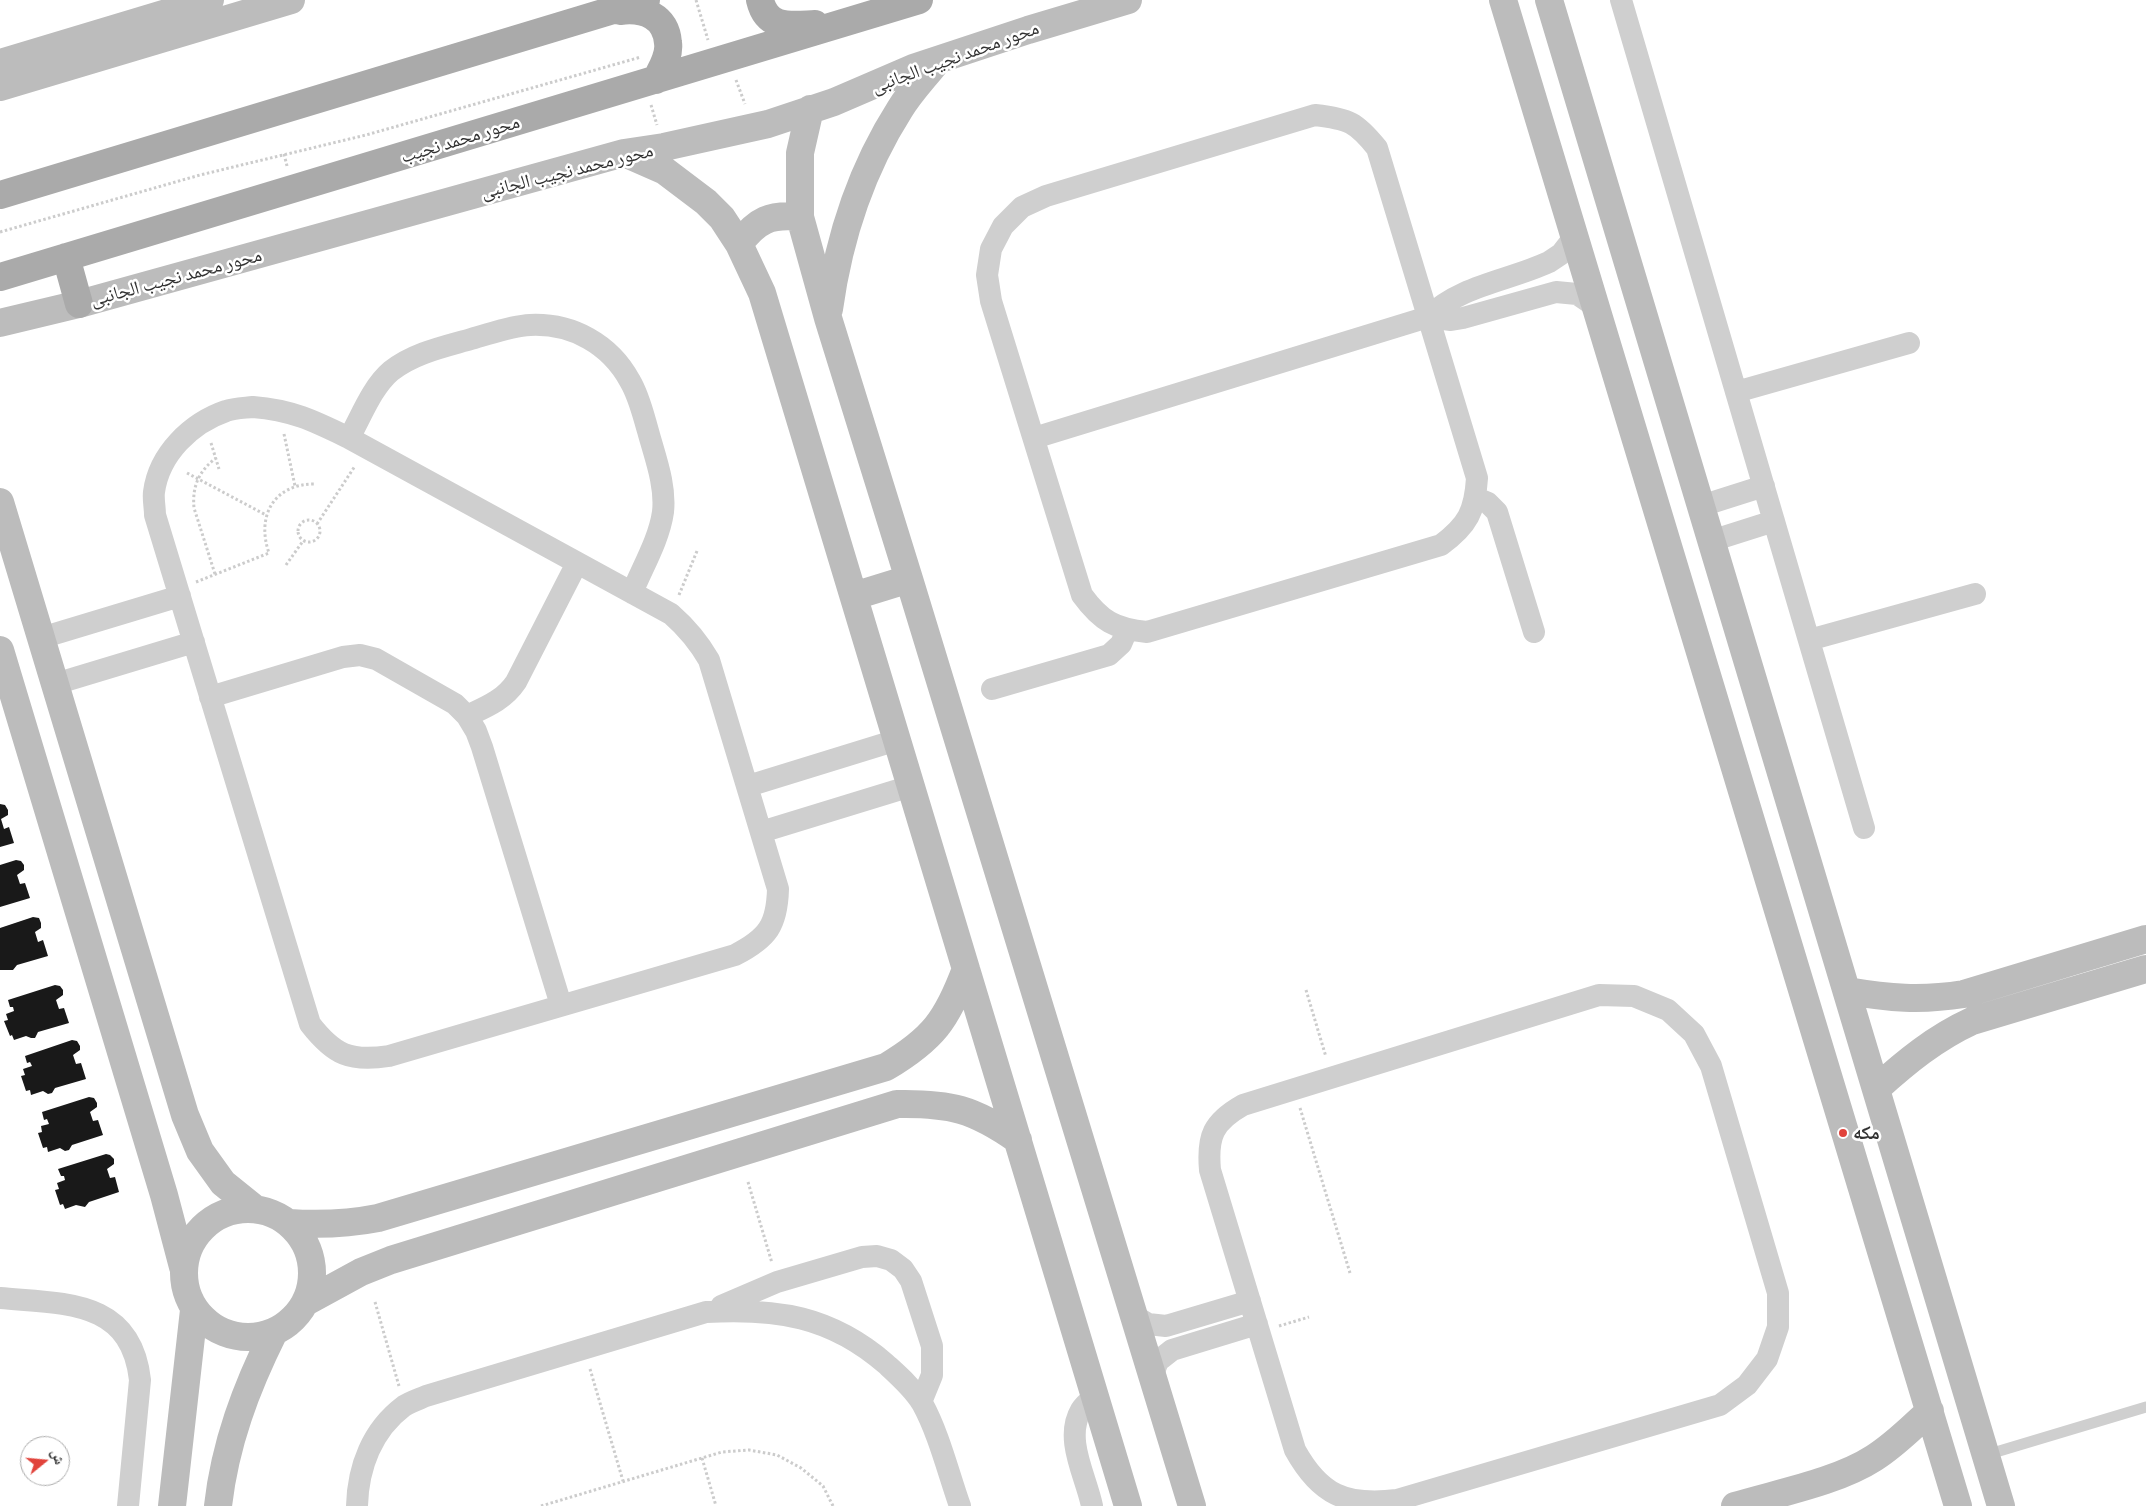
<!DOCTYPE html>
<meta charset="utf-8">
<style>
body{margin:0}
#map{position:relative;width:2146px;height:1506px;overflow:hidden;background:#fff;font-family:Commissioner,"Noto Naskh Arabic",sans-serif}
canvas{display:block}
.north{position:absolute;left:20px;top:1436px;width:50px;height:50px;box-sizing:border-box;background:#fff;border:1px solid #adadad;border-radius:50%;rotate:73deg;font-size:14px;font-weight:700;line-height:20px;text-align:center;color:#323232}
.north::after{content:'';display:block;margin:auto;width:18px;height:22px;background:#e1433b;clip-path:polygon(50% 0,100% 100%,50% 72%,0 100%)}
</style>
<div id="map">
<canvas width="2146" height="1506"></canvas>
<div class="north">ش</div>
</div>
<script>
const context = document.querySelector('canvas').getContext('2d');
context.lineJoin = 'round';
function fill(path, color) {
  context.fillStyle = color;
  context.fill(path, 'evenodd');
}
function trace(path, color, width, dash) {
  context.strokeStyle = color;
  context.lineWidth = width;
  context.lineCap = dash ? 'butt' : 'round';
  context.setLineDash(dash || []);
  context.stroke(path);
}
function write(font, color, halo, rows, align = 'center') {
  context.font = font + ' Commissioner,"Noto Naskh Arabic",sans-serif';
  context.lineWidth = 5;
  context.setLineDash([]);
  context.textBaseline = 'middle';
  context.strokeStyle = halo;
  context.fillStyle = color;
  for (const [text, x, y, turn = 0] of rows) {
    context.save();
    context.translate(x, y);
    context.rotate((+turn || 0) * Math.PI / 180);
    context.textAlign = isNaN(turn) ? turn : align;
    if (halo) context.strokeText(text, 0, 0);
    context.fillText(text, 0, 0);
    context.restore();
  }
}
fill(new Path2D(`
 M0,804l5,1 3,5v5l-7,4 3,10 5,-2 5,16 -14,4z
 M16,860l5,1 3,4v5l-7,5 3,9 5,-1 5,15 -30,9v-42z
 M33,917l6,1 2,5v5l-6,4 3,10 5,-2 5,16 -31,9 -4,5h-13v-42z
 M55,985l5,1 3,4v5l-7,5 3,9 5,-1 5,15 -31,9 -3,6h-4l-5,-2 -12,4 -2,-5 -2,1 -6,-15 4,-1 -2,-6 8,-3 -1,-4h-3l-2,-7z
 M72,1040l5,1 3,5v4l-7,5 3,9 5,-1 5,16 -31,9 -3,5 -4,1 -5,-3 -12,4 -1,-5 -4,1 -5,-15 4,-1 -2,-6 9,-3 -2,-4 -3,1 -2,-7z
 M89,1097l5,1 3,5v4l-7,5 3,9 5,-1 5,15 -31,10 -3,5 -4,1 -5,-3 -12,4 -1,-5 -4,1 -5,-15 4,-1 -1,-6 8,-2 -2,-5 -3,1 -2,-8z
 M106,1154l4,1 4,4v5l-7,5 3,9 5,-1 4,15 -30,10 -4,5 -9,-2 -11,4 -2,-5 -3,1 -5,-15 4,-1 -2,-6 8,-3 -1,-4h-3l-3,-7z`), '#191919');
trace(new Path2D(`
 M696,0l12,40
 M736,80l9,24
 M651,105l6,20
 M284,154l3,12
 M0,232l200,-57 166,-40 275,-78
 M284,434l11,52
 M211,443l8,26
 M187,473l79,42
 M298 531a11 11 0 1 1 22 0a11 11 0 1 1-22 0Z
 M317,524l38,-58
 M286,565l17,-24
 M215,574l-21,-66c-2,-22 5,-37 22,-50
 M196,582l73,-29c-13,-37 5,-69 45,-69
 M679,595l18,-44
 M1306,990l20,67
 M1300,1108l50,165
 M748,1182l24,81
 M375,1302l24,84
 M1279,1326l30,-9
 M590,1369l33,112
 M702,1458l14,48
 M541,1506l181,-54 27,-2 28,5 24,13 22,18 10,20`), '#ccc', 3, [2.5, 2.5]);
trace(new Path2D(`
 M1986,1455l160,-48`), '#cfcfcf', 11);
trace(new Path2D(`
 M1621,0l243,828
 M1315,115c34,4 41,7 62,33l100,330c-2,33 -9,47 -36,67l-294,87c-32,-3 -46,-11 -65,-37l-91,-294 -4,-26 4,-26 12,-23 19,-19 24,-11z
 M1428,317l23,3 12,-2 93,-26 21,2 19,13
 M1736,392l173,-49
 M253,407c39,3 61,14 96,31l322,176c16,14 27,27 38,46l69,229c-1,36 -10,49 -43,66l-346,101c-39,6 -55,-1 -79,-32l-155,-509c0,-8 -2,-16 -1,-23 5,-38 37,-69 72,-81 8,-3 18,-3 27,-4z
 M349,438c12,-21 23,-51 42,-67 23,-18 52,-24 80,-32 19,-5 39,-13 59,-14 42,-2 80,19 100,56 9,15 13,33 18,50 7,26 18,54 15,81 -4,28 -21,56 -31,81
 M1034,438l394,-121c33,-32 80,-36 121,-55l12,-8 14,-18
 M1476,498l12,5 9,9 37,120
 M1701,506l63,-20
 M1711,541l63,-20
 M41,638l139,-42
 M1809,640l166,-46
 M55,684l139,-42
 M992,689l117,-34 12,-11 6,-14
 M210,697l133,-40 17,-2 16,4 79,45 12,12 9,15 6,16 79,258
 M467,716c19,-9 37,-16 49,-34l61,-119
 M748,786l149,-46
 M761,832l150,-46
 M1599,995l35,1 34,14 26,24 17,32 67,227v34l-11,32 -20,26 -27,20 -323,95c-52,6 -77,-5 -102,-50l-85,-280c-3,-34 3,-48 33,-65z
 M0,1298c64,6 131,1 140,82l-12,126
 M721,1306l56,-24 85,-25 15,-1 14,4 12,9 8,12 21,65v29l-11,27
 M1133,1315l15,9 18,2 84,-25
 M1152,1377l6,-16 14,-11 85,-26
 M357,1506c1,-39 15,-76 47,-100 6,-4 15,-7 22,-10l280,-84c70,-4 125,4 180,52 12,11 27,24 36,39 17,31 26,69 38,103
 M1092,1506c-6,-30 -28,-67 -11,-96 3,-5 9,-10 14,-14`), '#cfcfcf', 22);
trace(new Path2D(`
 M1503,0l455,1506
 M1549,0l452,1506
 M0,63l210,-63
 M0,87l291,-87
 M810,109l-10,44v64l28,101 81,261 283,927
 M624,153l41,18 41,31 16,16 17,26 23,49 366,1213
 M739,244c18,-24 31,-30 61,-27
 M829,309c10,-72 32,-139 71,-200 11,-18 26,-33 38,-49
 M0,323l79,-19 545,-151 40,-6 104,-23 66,-22 79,-34 115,-38 100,-30
 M0,502l185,613 15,36 23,32 31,25
 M854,596l55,-17
 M0,650l164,545 19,72
 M1847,991c42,7 73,10 117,3l182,-55
 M1876,1089c30,-27 59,-51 96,-68l174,-52
 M184 1273a64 64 0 1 1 128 0a64 64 0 1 1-128 0Z
 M289,1223c31,2 59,1 89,-5l508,-151c47,-28 61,-47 80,-98
 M306,1302l55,-30 30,-12 506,-156c53,-1 77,5 121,36
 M172,1506l22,-196
 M218,1506c7,-62 28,-118 56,-174
 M1735,1506c43,-13 102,-24 139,-48 21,-13 38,-31 56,-47`), '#bcbcbc', 28);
trace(new Path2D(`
 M760,0c7,30 31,25 55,24
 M620,11c24,-3 46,5 48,32 2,13 -7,26 -12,37
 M0,195l646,-195
 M66,257l13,47
 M0,277l919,-277`), '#aaa', 28);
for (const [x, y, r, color] of [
 [1843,1133,5,"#e1433b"]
]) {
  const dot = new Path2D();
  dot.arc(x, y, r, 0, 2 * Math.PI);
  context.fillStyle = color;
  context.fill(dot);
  trace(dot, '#fff', 2);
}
write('19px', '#323232', '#fff', [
 ["محور محمد نجيب الجانبى",955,57,-20],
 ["محور محمد نجيب",460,139,-17],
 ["محور محمد نجيب الجانبى",567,171,-14],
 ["محور محمد نجيب الجانبى",176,277,-15]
]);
write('bold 19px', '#323232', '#fff', [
 ["مكه",1853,1133]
], 'left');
</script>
